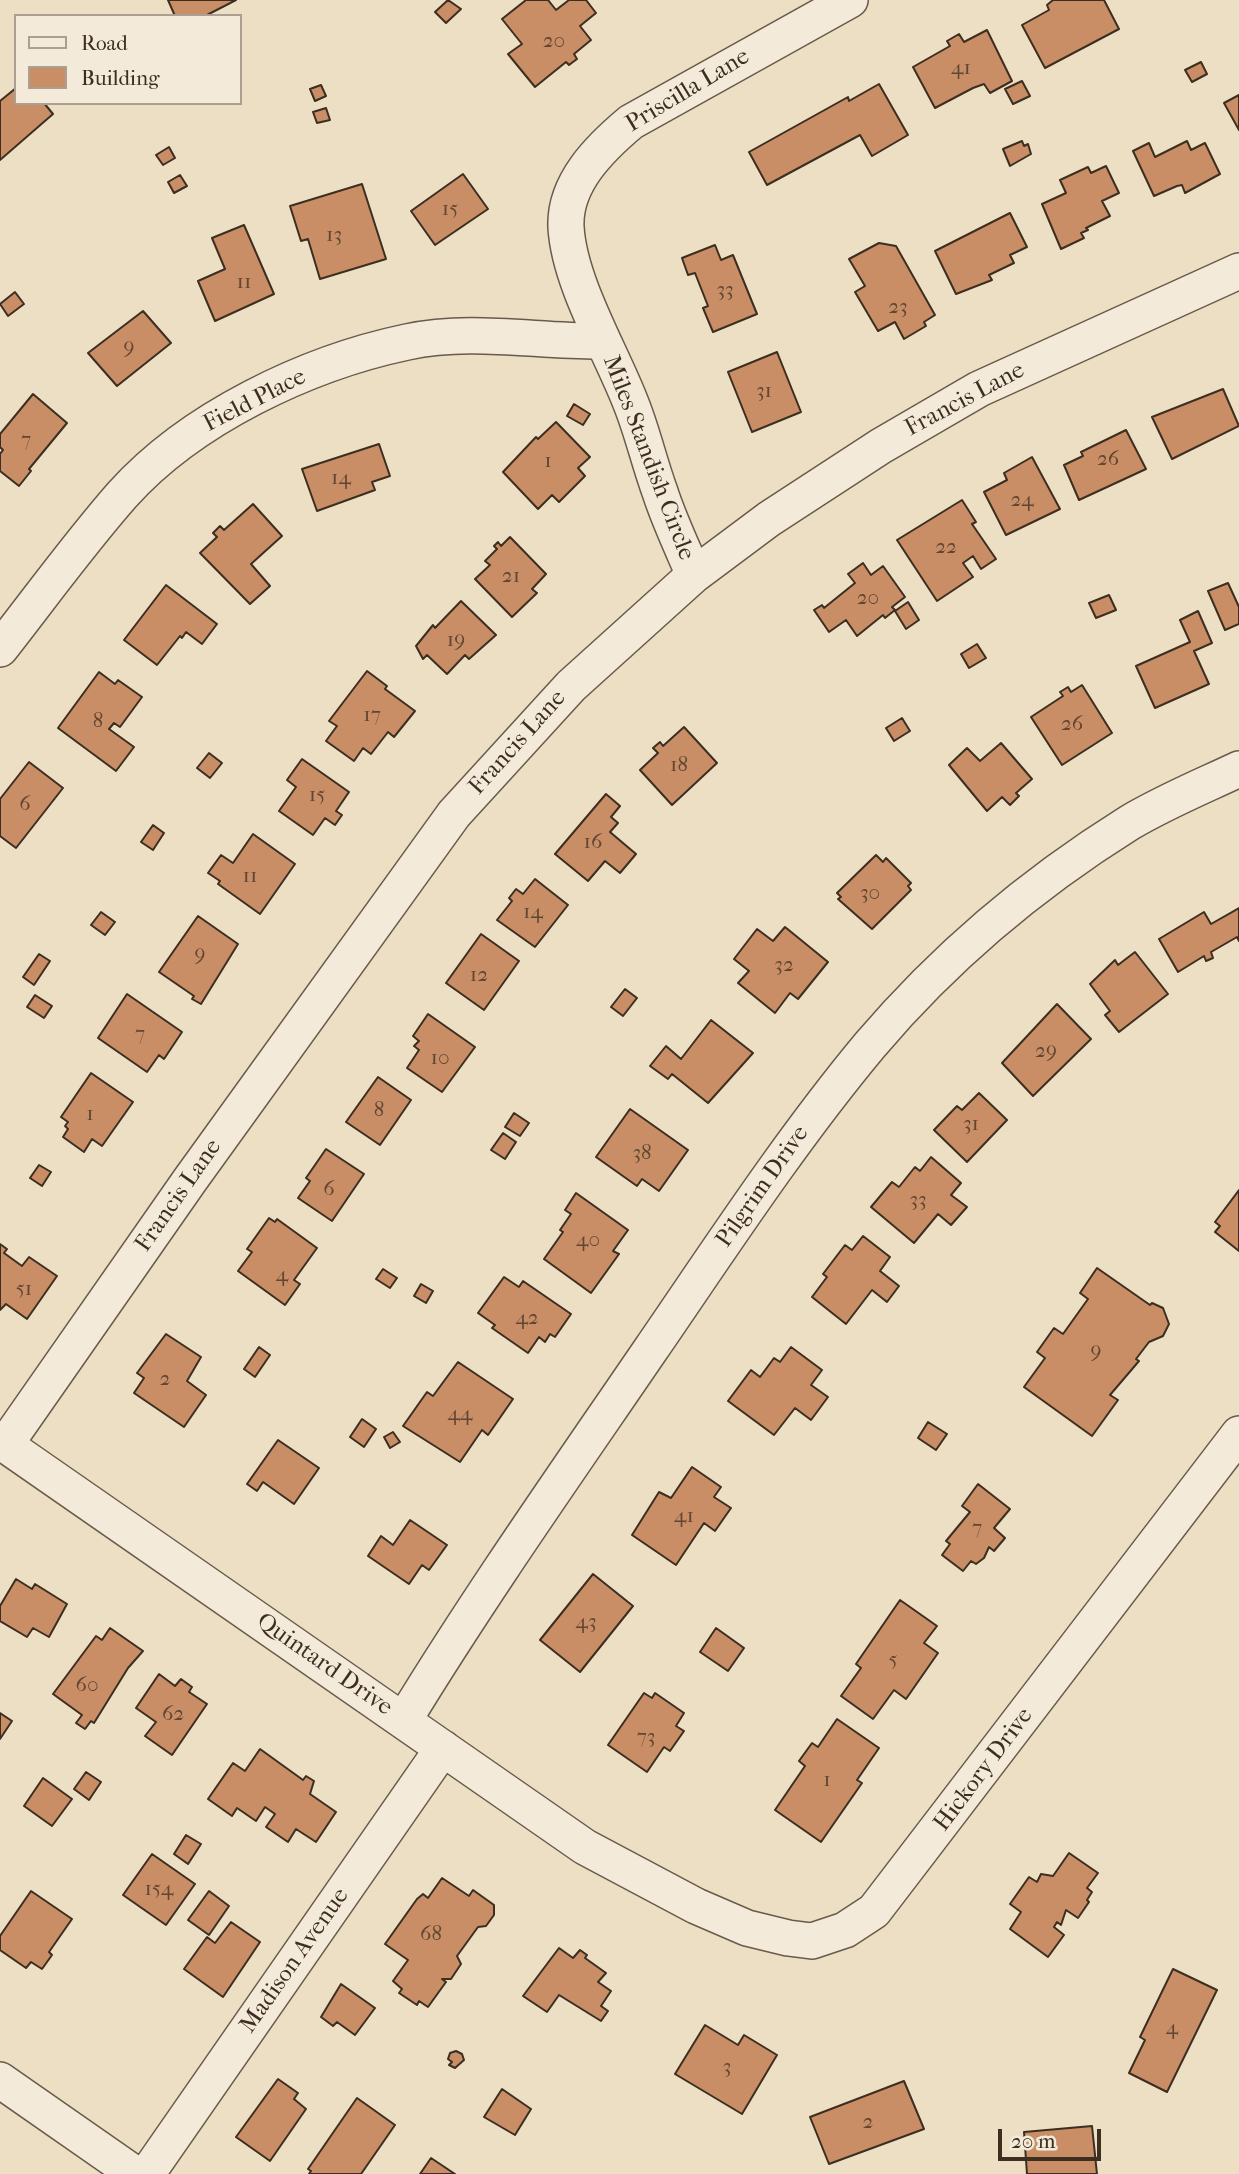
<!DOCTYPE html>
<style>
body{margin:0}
#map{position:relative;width:1239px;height:2174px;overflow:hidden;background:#ecdfc4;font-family:"IM FELL French Canon",serif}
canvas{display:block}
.legend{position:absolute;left:14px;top:14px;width:228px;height:91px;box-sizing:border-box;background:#f3ead9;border:2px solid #aa9f90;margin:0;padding:9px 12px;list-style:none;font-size:21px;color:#3d2e22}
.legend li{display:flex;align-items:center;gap:14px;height:35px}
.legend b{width:35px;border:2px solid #aa9f90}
.scale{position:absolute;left:998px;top:2129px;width:103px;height:32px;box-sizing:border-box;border:4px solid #3d2e22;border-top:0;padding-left:9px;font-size:21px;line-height:24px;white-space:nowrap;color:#3d2e22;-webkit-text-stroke:5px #f3ead9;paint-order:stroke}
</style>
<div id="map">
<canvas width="1239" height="2174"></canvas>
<ul class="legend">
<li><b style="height:9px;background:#f3ead9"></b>Road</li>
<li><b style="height:19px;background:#c98e65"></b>Building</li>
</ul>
<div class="scale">20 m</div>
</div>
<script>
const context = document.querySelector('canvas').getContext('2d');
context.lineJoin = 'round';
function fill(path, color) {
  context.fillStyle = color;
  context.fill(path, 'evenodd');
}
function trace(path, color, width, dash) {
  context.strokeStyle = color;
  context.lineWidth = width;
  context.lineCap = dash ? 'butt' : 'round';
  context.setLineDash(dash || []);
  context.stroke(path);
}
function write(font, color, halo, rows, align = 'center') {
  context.font = font + ' "IM FELL French Canon",serif';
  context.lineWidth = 6;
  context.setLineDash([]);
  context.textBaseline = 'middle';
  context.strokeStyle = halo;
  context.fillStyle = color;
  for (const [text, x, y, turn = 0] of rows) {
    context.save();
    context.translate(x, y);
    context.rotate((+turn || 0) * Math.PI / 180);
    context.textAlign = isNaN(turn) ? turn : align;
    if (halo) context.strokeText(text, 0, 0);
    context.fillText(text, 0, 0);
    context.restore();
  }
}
const building = new Path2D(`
 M168,0h68l-31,16h-30z
 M448,0l13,9 -15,14 -11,-11z
 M526,0h22l8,10 13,-10h17l10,13 -16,13 11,14 -17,14 3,5 -8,6 -3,-3 -31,25 -27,-33 14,-10 -20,-25z
 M1104,0l15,29 -74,39 -23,-43 27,-15 -2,-5 6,-5z
 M987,30l25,51 -22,12 -6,-9 -11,4 -38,20 -22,-41 37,-21 -3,-5 12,-7 5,8z
 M1201,62l6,12 -15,8 -7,-12z
 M1022,81l8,15 -17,8 -8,-15z
 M879,84l29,51 -36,21 -12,-21 -93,50 -18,-33 99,-55 1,4z
 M321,85l5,11 -11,5 -5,-12z
 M16,88v15h28l9,11 -53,46v-59z
 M1239,95v35l-15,-27z
 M326,108l4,12 -13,3 -4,-11z
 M1022,141l2,5 4,-2 3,10 -21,12 -7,-17z
 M1187,141l4,9 14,-7 15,31 -35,19 -3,-8 -5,1 -23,10 -21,-45 16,-8 6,14z
 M169,147l6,11 -12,7 -7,-10z
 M1106,166l13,27 -17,8 8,15 -24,12 2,2 -7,3 3,5 -23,11 -19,-45 24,-11 -6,-13 28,-13 3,6z
 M463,174l25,35 -53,36 -24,-34z
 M180,175l7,11 -13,7 -6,-11z
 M362,184l24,75 -66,20 -12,-40 -7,2 -11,-35z
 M1010,213l17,34 -17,8 4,8 -25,12 3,5 -36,14 -21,-43z
 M244,225l30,69 -59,27 -17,-40 27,-12 -13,-31z
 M879,243l17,3 39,69 -11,7 2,4 -22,13 -9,-17 -17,9 -23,-39 10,-6 -16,-27z
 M715,245l6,15 12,-5 24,59 -44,18 -10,-24 5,-2 -13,-33 -7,2 -6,-17z
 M15,292l9,12 -16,12 -8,-12z
 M143,311l28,32 -54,43 -29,-33z
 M777,352l24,60 -49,20 -24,-60z
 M1223,389l16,37 -67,33 -20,-42z
 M33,394l34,29 -38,46 2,2 -12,15 -19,-15v-17l3,-4 -3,-3v-13z
 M574,404l16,10 -7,11 -16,-9z
 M556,422l34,35 -12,11 7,8 -26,26 -7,-7 -14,14 -35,-37 33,-35 2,2z
 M1126,430l20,39 -67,31 -15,-35 19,-9 -2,-4z
 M379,444l11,32 -18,6 3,8 -58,21 -15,-42z
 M1032,457l28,52 -54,26 -22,-43 23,-12 -3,-7z
 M962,500l14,22 -4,2 24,35 -15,10 -8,-13 -10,7 10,14 -36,24 -40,-61z
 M253,504l29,32 -31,28 19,22 -20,18 -50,-51 17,-16 -4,-4 7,-7 4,4z
 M510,537l36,37 -14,15 5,4 -25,24 -37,-38 15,-14 -5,-4 12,-12 -3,-3 4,-4 3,4z
 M863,563l8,12 12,-9 22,31 -13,10 3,3 -10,8 -2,-3 -26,21 -11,-16 -17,12 -15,-22 8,-5 2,3 31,-25 -7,-9z
 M1228,583l11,24v17l-14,6 -17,-39z
 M166,585l51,39 -15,20 -16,-12 -4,6 -2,-2 -23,29 -33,-25z
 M1109,595l7,15 -20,8 -7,-15z
 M461,601l35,34 -27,24 -4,-4 -18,19 -20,-19 -4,4 -7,-13 17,-21 2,3z
 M908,602l11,18 -13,9 -11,-18z
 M1198,611l14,32 -18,8 15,33 -54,24 -19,-42 54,-24 -10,-22z
 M977,644l9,14 -17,10 -8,-14z
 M367,671l20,15 -2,3 30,22 -21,26 -6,-5 -17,22 -8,-6 -9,13 -28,-20 11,-15 -8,-5z
 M99,672l16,12 3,-4 24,17 -22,30 -6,-4 -5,6 25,18 -18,24 -58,-43z
 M1082,685l30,48 -50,32 -31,-48 32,-21 -3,-4 8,-5 3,5z
 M902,718l8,13 -16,10 -8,-13z
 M684,727l33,36 -45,42 -32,-35 18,-17 -5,-5 7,-6 3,4z
 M1001,743l31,36 -16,14 3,3 -9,9 -8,-8 -15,14 -38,-46 18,-17 13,13z
 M209,753l13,10 -12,15 -13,-10z
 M302,759l47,33 -13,19 6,4 -7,10 -10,-7 -12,17 -34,-24 17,-24 -9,-7z
 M29,762l34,26 -47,60 -16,-12v-37z
 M606,794l14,12 -9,11 7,6 -8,9 26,22 -16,19 -15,-12 -17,20 -33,-27z
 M153,825l11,8 -11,17 -12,-8z
 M253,834l42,30 -35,50 -42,-30 2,-3 -12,-8 13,-18 12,8z
 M876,855l7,7 3,-4 25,25 -3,3 3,4 -39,39 -34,-30 3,-2 -4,-4z
 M535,879l33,26 -33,42 -38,-27 15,-19 -3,-3 7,-9 7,5z
 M1239,908v33l-2,-4 -26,15 2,6 -7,3 -2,-5 -26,16 -19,-33 45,-27 7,12z
 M101,912l14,10 -10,13 -14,-10z
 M198,916l40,28 -37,60 -9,-5 2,-3 -35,-24z
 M785,927l43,35 -30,37 -8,-6 -15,20 -37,-30 11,-12 -15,-12 23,-30 16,12z
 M481,934l38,27 -35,49 -38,-27z
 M1135,952l33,42 -49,38 -14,-17 5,-4 -20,-27 25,-24 3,5z
 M39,954l11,7 -16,24 -11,-8z
 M625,989l12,9 -14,18 -12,-9z
 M127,994l55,38 -18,27 -5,-4 -12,17 -49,-34z
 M35,995l17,11 -8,12 -17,-11z
 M1057,1004l34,35 -58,57 -31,-33z
 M428,1014l47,33 -33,45 -35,-24 12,-18 -5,-4 5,-5 -6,-5z
 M711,1020l42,33 -45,50 -36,-29 -4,5 -18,-13 16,-20 15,13z
 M91,1073l42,29 -31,44 -10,-7 -8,13 -21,-15 5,-8 -3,-3 3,-4 -7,-5z
 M378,1077l33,23 -31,45 -34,-23z
 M979,1093l28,27 -40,42 -33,-32 23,-24 5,4z
 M630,1109l58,41 -29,41 -17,-12 -5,7 -41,-29z
 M514,1113l15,10 -9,13 -15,-9z
 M503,1133l13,9 -11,17 -14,-9z
 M326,1149l38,25 -32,47 -34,-23 12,-17 -4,-3z
 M931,1157l30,26 -10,12 16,12 -16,18 -13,-11 -24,29 -43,-36 21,-25 7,5 16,-20 5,4z
 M39,1165l12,7 -9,14 -12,-8z
 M1239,1190v61l-24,-19 5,-6 -5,-4z
 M576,1193l52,37 -15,21 6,3 -28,39 -47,-34 19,-27 -3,-2 11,-16 -6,-4z
 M269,1218l6,4 2,-3 40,29 -23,32 6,4 -15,21 -47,-34 14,-19 -5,-3z
 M863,1236l27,21 -10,14 19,15 -12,16 -15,-12 -26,34 -34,-27 15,-20 -4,-3 22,-29 7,5z
 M0,1244l7,5 -3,4 18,13 7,-9 28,19 -30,43 -21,-15 -6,6z
 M1097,1268l53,37 2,-2 11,5 6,16 -6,12 -14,6 -13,17 3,2 -29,34 8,5 -26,36 -68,-49 21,-29 -8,-6 17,-24 9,6 25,-35 -8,-6z
 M383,1269l14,9 -7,10 -14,-9z
 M504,1277l15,10 4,-6 48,33 -16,23 -5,-3 -5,8 -6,-5 -11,16 -36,-25 3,-3 -17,-12z
 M421,1284l12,7 -7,12 -12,-7z
 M166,1334l35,23 -14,24 19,14 -22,32 -50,-34 10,-15 -7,-5z
 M259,1347l11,8 -15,22 -11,-8z
 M791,1347l31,23 -11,15 17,12 -17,23 -16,-12 -21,27 -46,-34 23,-31 9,7 14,-19 6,4z
 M458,1362l55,37 -25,36 -6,-5 -22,32 -57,-36 24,-34 6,4z
 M362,1419l14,10 -12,18 -14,-10z
 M928,1422l19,12 -11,16 -18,-12z
 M393,1432l7,10 -10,6 -6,-11z
 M278,1440l41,28 -25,36 -31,-22 -6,9 -10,-7z
 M692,1467l29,20 -7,10 17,11 -16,23 -11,-8 -28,42 -44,-30 27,-43 12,6z
 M978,1484l32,25 -16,19 11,10 -11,13 -5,-4 -5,11 -8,6 -5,-3 -8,10 -21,-16 8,-11 -4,-3 24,-29 -8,-6z
 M410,1520l37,25 -18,25 -7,-5 -13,19 -41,-28 13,-20 12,9z
 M593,1574l40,32 -53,66 -40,-32z
 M16,1579l16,10 3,-5 32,20 -18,33 -16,-9 -6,9 -27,-16v-15z
 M900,1600l37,26 -13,17 14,10 -32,46 -12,-9 -21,29 -32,-23 20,-28 -5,-4z
 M110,1628l33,23 -15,17 -34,55 -3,-2 -6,8 -9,-6 6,-8 -29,-21 43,-58 6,4z
 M716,1628l28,20 -16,23 -28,-19z
 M159,1674l16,12 6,-7 11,8 -3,5 18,12 -35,51 -27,-19 11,-14 -20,-14z
 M644,1693l8,5 3,-5 29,20 -8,13 8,5 -14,20 -6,-4 -17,25 -39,-27z
 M0,1713l12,8 -12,18z
 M837,1719l42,29 -22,32 5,3 -41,59 -46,-32 30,-44 -6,-5 13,-18 6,4z
 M260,1749l43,31 3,-4 8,5 -4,13 26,18 -20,30 -20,-13 -8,13 -22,-15 9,-13 -10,-7 -9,14 -19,-13 -5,8 -24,-17 25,-36 12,8z
 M86,1772l15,10 -12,18 -15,-11z
 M43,1778l29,21 -20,27 -28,-20z
 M186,1835l15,9 -13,20 -14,-10z
 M1069,1853l29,20 -11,15 5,4 -5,8 2,2 -11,16 -12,-8 -5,15 -4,-3 -3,5 10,8 -16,22 -38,-28 11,-17 -11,-8 19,-27 8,5 4,-8 12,2z
 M152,1854l43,30 -29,41 -43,-30z
 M442,1878l27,18 4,-6 21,15v10l-8,11 -8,1 -21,29 4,8 -10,15h-9l4,3 -18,25 -9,-6 -2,4 -18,-12 3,-4 -9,-8 15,-21 -23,-16 32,-45 6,-5 5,4z
 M31,1891l41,28 -23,33 3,3 -10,14 -11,-7 -5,6 -26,-18v-14z
 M209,1891l20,15 -20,29 -21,-15z
 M231,1922l29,20 -37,55 -39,-28 23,-32 8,6z
 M559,1948l14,10 7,-8 7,5 -2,3 21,15 -8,9 13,9 -10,15 7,5 -7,10 -42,-26 -12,17 -24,-16z
 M1173,1969l44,21 -50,102 -38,-19 16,-33 -5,-3z
 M341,1984l34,24 -20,27 -18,-13 -4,4 -12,-9z
 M705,2025l33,20 6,-10 33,20 -35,59 -67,-40z
 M456,2051l6,3 2,6 -9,8 -6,-3 3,-3 -4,-3 2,-6z
 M278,2079l20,14 -4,6 12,10 -36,52 -34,-24z
 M904,2081l20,48 -95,35 -19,-47z
 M502,2089l29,20 -16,26 -31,-18z
 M357,2098l38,27 -34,49h-52l2,-3 -3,-2z
 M1092,2126l5,48h-70l-3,-42z
 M431,2158l24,16h-35z`);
fill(building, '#c98e65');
trace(building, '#3d2e22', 2);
const minor = new Path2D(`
 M694,575c-12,-28 -25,-55 -34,-83 -11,-30 -18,-62 -30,-91 -20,-51 -61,-119 -64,-174 -2,-44 34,-79 65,-105l219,-122
 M0,649c40,-51 79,-105 122,-154 69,-77 185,-132 285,-153 64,-14 131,0 196,-1
 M0,1441l585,406 111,59 51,22 41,10 24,3 33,-11 29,-19 365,-477
 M5,1445l185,-265 264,-366 117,-128 123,-111 75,-56 112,-73 98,-57 260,-118
 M404,1720c77,-126 163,-248 247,-371 70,-102 139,-208 219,-304 73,-86 163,-162 259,-222 35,-21 74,-37 110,-54
 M0,2080l135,94
 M147,2174l296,-426`);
trace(minor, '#695a4a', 38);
trace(minor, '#f3ead9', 35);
write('21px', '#604633', null, [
 ["20",554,42],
 ["41",961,69],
 ["15",450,210],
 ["13",334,236],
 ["11",244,283],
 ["33",725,291],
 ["23",898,308],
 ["9",129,348],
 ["31",764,392],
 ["7",26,441],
 ["26",1108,460],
 ["1",548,462],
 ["14",341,479],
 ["24",1022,501],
 ["22",946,548],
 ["21",511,577],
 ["20",868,599],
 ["19",456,641],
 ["17",372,716],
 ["8",98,722],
 ["26",1072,725],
 ["18",679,766],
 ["15",317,796],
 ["6",25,805],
 ["16",593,843],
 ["11",250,877],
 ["30",870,894],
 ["14",533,913],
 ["9",200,955],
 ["32",784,966],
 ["12",479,976],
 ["7",140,1035],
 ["29",1046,1052],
 ["10",440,1059],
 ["8",379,1111],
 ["1",90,1115],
 ["31",971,1125],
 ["38",642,1154],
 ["6",329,1190],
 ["33",918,1201],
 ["40",588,1241],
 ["4",282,1276],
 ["51",24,1290],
 ["42",527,1319],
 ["9",1096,1352],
 ["2",165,1380],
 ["44",460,1415],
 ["41",684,1517],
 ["7",977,1529],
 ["43",586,1623],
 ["5",893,1661],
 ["60",87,1686],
 ["62",173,1715],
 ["73",646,1738],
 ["1",827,1781],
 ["154",159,1890],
 ["68",431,1935],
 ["4",1172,2029],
 ["3",727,2068],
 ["2",868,2123]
]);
write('24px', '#3d2e22', '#f3ead9', [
 ["Priscilla Lane",688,91,-31],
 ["Francis Lane",965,400,-28],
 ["Field Place",255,401,-27],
 ["Miles Standish Circle",648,458,69],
 ["Francis Lane",518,743,-48],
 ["Pilgrim Drive",763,1187,-55],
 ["Francis Lane",179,1196,-55],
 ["Quintard Drive",324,1665,35],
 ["Hickory Drive",984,1770,-53],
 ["Madison Avenue",295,1961,-55]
]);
</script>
